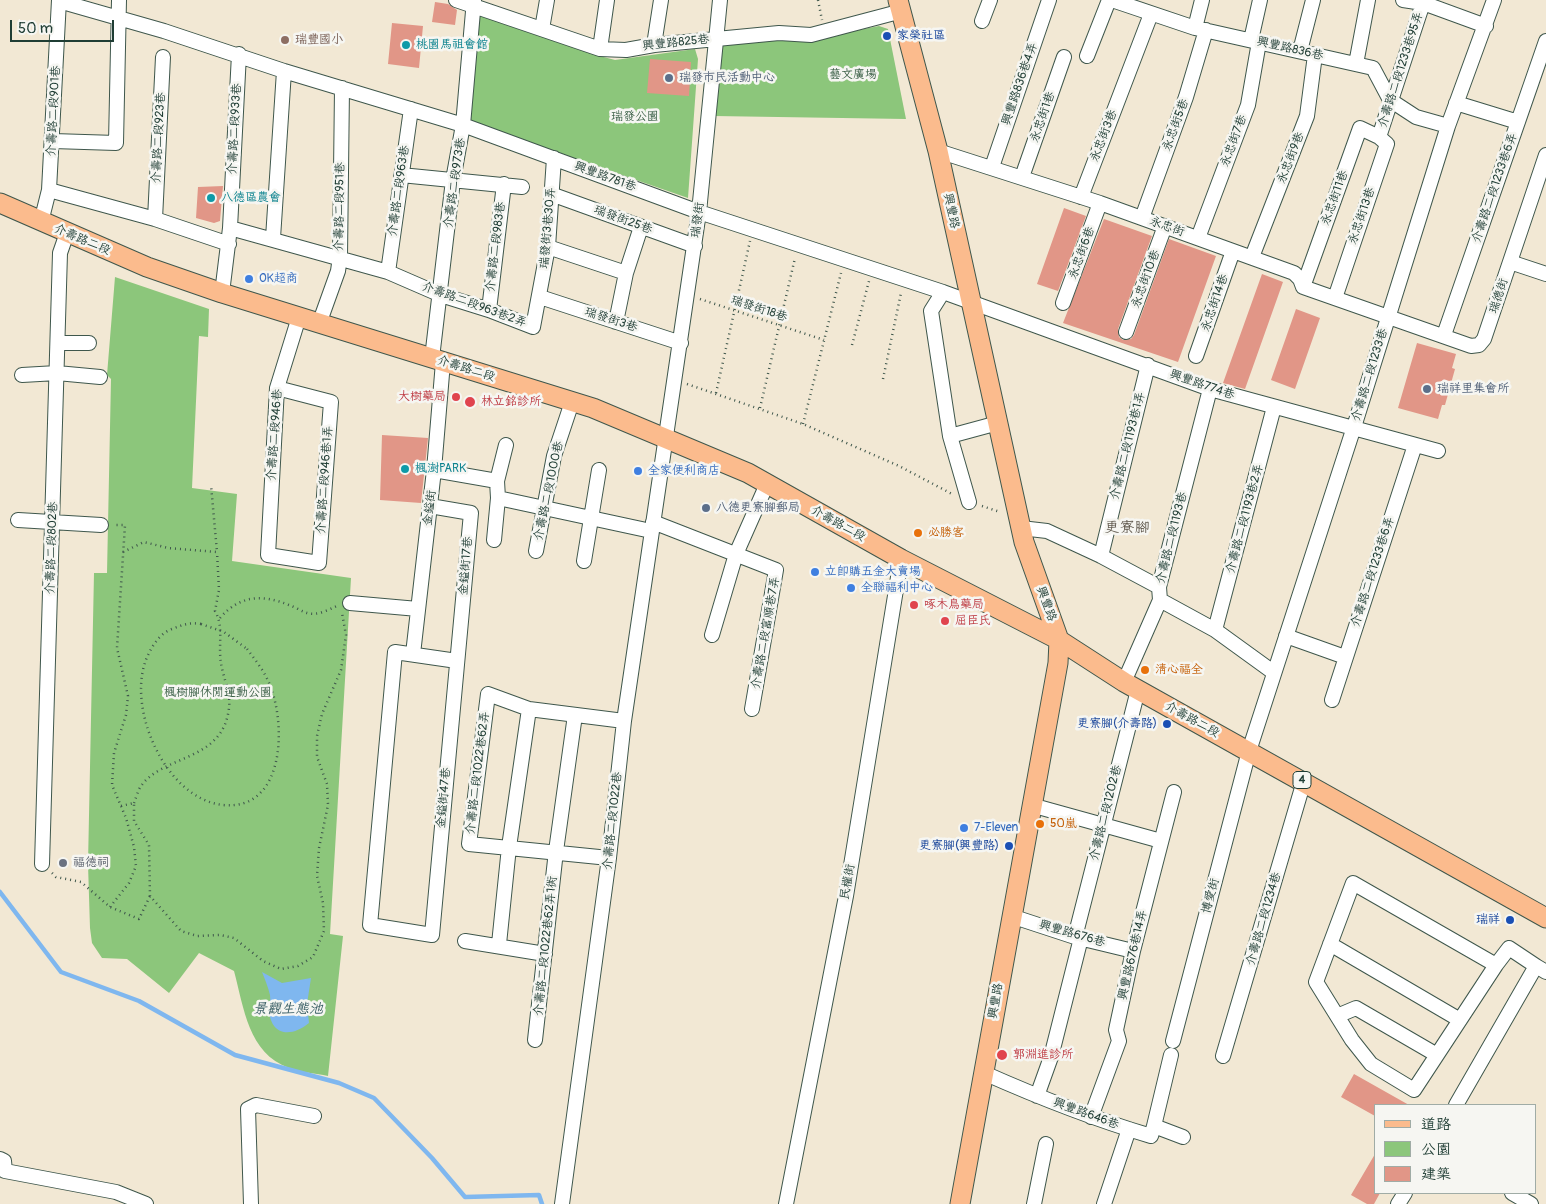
<!DOCTYPE html>
<meta charset="utf-8">
<style>
body{margin:0}
#map{position:relative;width:1546px;height:1204px;overflow:hidden;background:#f2e8d4;font-family:Pangolin,"LXGW WenKai TC",sans-serif}
canvas{display:block}
.legend{position:absolute;left:1374px;top:1104px;width:162px;height:90px;box-sizing:border-box;background:#f6f6f2;border:1px solid #a0aca6;margin:0;padding:6px 9px;list-style:none;font-size:15px;color:#1f3d34}
.legend li{display:flex;align-items:center;gap:10px;height:25px}
.legend b{width:25px;border:1px solid #a0aca6}
.scale{position:absolute;left:10px;top:20px;width:104px;height:22px;box-sizing:border-box;border:2px solid #1f3d34;border-top:0;padding-left:6px;font-size:15px;line-height:18px;white-space:nowrap;color:#1f3d34;-webkit-text-stroke:4px #f6f6f2;paint-order:stroke}
</style>
<div id="map">
<canvas width="1546" height="1204"></canvas>
<ul class="legend">
<li><b style="height:6px;background:#fbbb8d"></b>道路</li>
<li><b style="height:14px;background:#8cc67b"></b>公園</li>
<li><b style="height:14px;background:#e19687"></b>建築</li>
</ul>
<div class="scale">50 m</div>
</div>
<script>
const context = document.querySelector('canvas').getContext('2d');
context.lineJoin = 'round';
function fill(path, color) {
  context.fillStyle = color;
  context.fill(path, 'evenodd');
}
function trace(path, color, width, dash) {
  context.strokeStyle = color;
  context.lineWidth = width;
  context.lineCap = dash ? 'butt' : 'round';
  context.setLineDash(dash || []);
  context.stroke(path);
}
function write(font, color, halo, rows, align = 'center') {
  context.font = font + ' Pangolin,"LXGW WenKai TC",sans-serif';
  context.lineWidth = 5;
  context.setLineDash([]);
  context.textBaseline = 'middle';
  context.strokeStyle = halo;
  context.fillStyle = color;
  for (const [text, x, y, turn = 0] of rows) {
    context.save();
    context.translate(x, y);
    context.rotate((+turn || 0) * Math.PI / 180);
    context.textAlign = isNaN(turn) ? turn : align;
    if (halo) context.strokeText(text, 0, 0);
    context.fillText(text, 0, 0);
    context.restore();
  }
}
fill(new Path2D(`
 M479,14l117,41 19,5 80,-11 3,10 -10,139 -219,-76z
 M879,26l9,3 18,90 -192,-3 4,-70 63,-6 23,1z
 M115,277l94,32 -1,28 -9,-1 -7,152 45,6 -5,67 119,17 -21,356 13,2 -15,140c-12,-3 -27,-3 -39,-8 -41,-15 -45,-60 -55,-97l-35,-18 -30,40 -42,-34 -25,-1 -10,-15 -2,-15 -2,-64 6,-291h13l4,-194 -4,-4z`), '#8cc67b');
fill(new Path2D(`
 M262,972l20,11 29,-5 -4,26 2,19c-17,14 -38,14 -40,-13 0,-5 2,-10 1,-15 -2,-8 -5,-16 -8,-23z`), '#7fb7ef');
trace(new Path2D(`
 M0,892l61,80 78,29 96,54 104,28 35,15 58,60 33,39 74,-2 3,9`), '#7fb7ef', 4.5);
fill(new Path2D(`
 M435,2l13,2 9,6 -2,15 -23,-3z
 M392,23l31,3 -4,42 -31,-4z
 M650,59l41,3 -2,34 -42,-3z
 M223,186l-3,35 -6,2 -18,-5 2,-31z
 M1064,208l22,8 -28,75 -21,-7z
 M1104,219l48,17 -34,93 1,8 4,3 8,-1 3,-4 35,-96 47,17 -38,106 -115,-39z
 M1262,274l21,8 -38,107 -22,-6z
 M1296,309l24,9 -25,71 -24,-9z
 M1417,343l39,11 -4,14 3,1 -10,36h-3l-4,14 -40,-11z
 M382,435l46,3 -7,65 -41,-3z
 M1354,1074l55,31h-34v11l-34,-19z
 M1375,1154v39h5l-6,11h-7l-16,-9z`), '#e19687');
const minor = new Path2D(`
 M456,0l144,49 26,1 28,-5 125,-12 32,2 91,-24
 M1112,0l83,28 178,40 17,32 26,17 32,9
 M1403,0l20,3 63,23
 M59,1l105,30 120,40 179,54 236,87 244,80 267,97 228,62
 M982,21l8,-21
 M1195,28l7,-28
 M542,29l5,-29
 M1251,40l9,-40
 M654,45l7,-45
 M600,49l7,-49
 M1300,51l13,-51
 M1087,56l22,-56
 M1356,64l12,-64
 M1456,103l62,19
 M1379,137l45,-137
 M53,141l63,2 3,-143
 M938,151l162,52 194,70 6,6 3,8 168,59 8,-1 5,-6 62,-184
 M992,167l57,-167
 M401,175l121,12
 M1022,177l42,-120
 M49,190l106,29 74,25
 M551,194l144,52
 M1081,197l70,-183
 M1142,218l44,-121 20,-67
 M155,219l8,-162
 M41,222l8,-32 10,-190
 M230,228l158,44 53,23 48,15 44,17 15,-80 6,-89
 M273,238l11,-167
 M1198,238l50,-133 11,-63
 M548,247l78,26
 M1252,257l55,-141 8,-61
 M1510,262l36,12
 M388,272l23,-163
 M1303,287l57,-159 19,9 8,7 -52,154
 M943,292l-12,19 19,125 19,66
 M222,293l8,-65 9,-174
 M540,297l141,46
 M1063,303l37,-100
 M489,310l15,-126
 M616,322l10,-49 15,-46
 M319,324l19,-53 2,-14 2,-169
 M1126,332l39,-106
 M1444,335l102,-294
 M58,343h31
 M1196,356l37,-105
 M432,358l21,-178 10,-55 11,-125
 M22,375l35,-2 43,4
 M277,388l54,14 -12,161 -51,-8 9,-167 22,-71
 M950,436l48,-13
 M434,470l63,11
 M498,498l153,33
 M430,506l41,7 -39,422 -62,-10 25,-273 62,9
 M18,520l83,5
 M653,522l123,48 -24,139
 M1021,528l26,3 54,25 58,31
 M494,540l4,-42 -1,-17 9,-36
 M536,551l18,-95 18,-54
 M1101,556l47,-191
 M584,561l15,-91
 M1160,600l55,30 58,42
 M350,603l68,6
 M1215,630l59,-223
 M712,635l24,-81 31,-70
 M1286,636l59,21
 M413,654l21,-184 9,-108
 M1124,682l36,-82 -1,-13 51,-198
 M1332,700l83,-255
 M1031,805l130,36
 M609,858l-140,-14 19,-150 41,15 95,12
 M42,864l18,-611 7,-20
 M1011,916l64,21 58,14
 M1075,937l63,-247
 M465,941l80,13
 M499,944l10,-97 20,-138
 M1330,944l130,76
 M1496,965l-82,125 -43,-26 -19,-24 -36,-58 37,-99 143,82 13,-17 27,18
 M1337,1016l19,-8 81,47
 M535,1040l21,-189 19,-136
 M1173,1041l76,-290 105,-324 94,-301 46,-126
 M1223,1056l81,-275
 M984,1073c54,24 110,46 167,63l3,-10 29,11
 M1037,1096l14,-39 30,-119
 M1456,1105l80,-139 10,6
 M1091,1117l28,-76 -3,-11 17,-79 41,-159
 M1154,1126l17,-71
 M0,1159l4,2 1,10 111,21 30,12
 M1512,1193l19,11
 M251,1204l-3,-95 8,-4 58,11
 M562,1204l47,-346 15,-137 75,-509 21,-212
 M786,1204l60,-308 55,-337
 M1034,1204l12,-60
 M1104,1204l25,-75
 M1398,1204l7,-11`);
const major = new Path2D(`
 M898,0l40,151 86,391 35,98 -1,23 -98,541
 M0,203l147,64 75,26 371,115 155,65 153,86 158,81 65,42 422,236`);
trace(minor, '#3f574c', 16);
trace(major, '#3f574c', 21);
trace(new Path2D(`
 M818,0l4,20
 M700,299l124,41
 M852,345l17,-64
 M883,379l18,-86
 M687,384l116,40 96,42 55,29
 M716,393l34,-152
 M760,408l35,-150
 M803,424l38,-151
 M982,506l18,6
 M123,552l21,-10 24,6 49,4 -6,-67
 M220,618c20,-23 42,-24 69,-13 6,2 12,6 18,8 10,3 21,-3 30,-7
 M201,624c-11,-2 -19,1 -29,5 -11,4 -18,14 -23,24 -26,49 15,146 74,152 61,6 63,-77 48,-117 -5,-15 -15,-27 -24,-39
 M134,803c2,-5 4,-13 7,-17 23,-32 82,-24 88,-78 2,-14 -6,-31 -8,-45 -3,-17 3,-37 -6,-52l4,-21 -2,-38
 M121,806l13,-3v18l15,24 1,51 31,35 16,5 23,-1 14,3 29,23 18,8 17,-3 15,-9 11,-26 -1,-28 -6,-27 2,-28 9,-43 -1,-21 -10,-27v-21l5,-22 19,-44 5,-35 -4,-22
 M52,873l4,4 25,5 29,25 29,12 11,-23
 M110,907l19,-24 7,-17 -2,-19 -8,-29 -14,-33 2,-32 12,-38 2,-19 -11,-48 8,-123h-12`), '#3f574c', 2.5, [1, 4]);
trace(minor, '#fff', 14);
trace(major, '#fbbb8d', 19);
trace(new Path2D(`
 M201,624l23,8 23,17`), '#3f574c', 2.5, [1, 4]);
for (const [x, y, r, color] of [
 [887,36,5,"#1a4fb4"],
 [285,40,5,"#8d6e63"],
 [406,45,5,"#0f9aa8"],
 [669,78,5,"#5c6f8a"],
 [211,198,5,"#0f9aa8"],
 [249,279,5,"#3f7fe0"],
 [1427,389,5,"#5c6f8a"],
 [456,397,5,"#e0444e"],
 [470,402,6,"#e0444e"],
 [405,469,5,"#0f9aa8"],
 [638,471,5,"#3f7fe0"],
 [706,508,5,"#5c6f8a"],
 [918,533,5,"#e8710a"],
 [815,572,5,"#3f7fe0"],
 [851,588,5,"#3f7fe0"],
 [914,605,5,"#e0444e"],
 [945,621,5,"#e0444e"],
 [1145,670,5,"#e8710a"],
 [1167,724,5,"#1a4fb4"],
 [1040,824,5,"#e8710a"],
 [964,828,5,"#3f7fe0"],
 [1009,846,5,"#1a4fb4"],
 [63,863,5,"#6b7280"],
 [1510,920,5,"#1a4fb4"],
 [1002,1055,6,"#e0444e"]
]) {
  const dot = new Path2D();
  dot.arc(x, y, r, 0, 2 * Math.PI);
  context.fillStyle = color;
  context.fill(dot);
  trace(dot, '#f6f6f2', 2);
}
for (const [x, y, w] of [
 [1302,780,18]
]) {
  const box = new Path2D();
  box.roundRect(x - w / 2, y - 8.5, w, 17, 4);
  context.fillStyle = '#f6f6f2';
  context.fill(box);
  trace(box, '#1f3d34', 1);
}
write('bold 11px', '#1f3d34', null, [
 ["4",1302,780]
]);
write('12px', '#164399', '#f6f6f2', [
 ["家榮社區",897,36,"left"],
 ["更寮腳(介壽路)",1157,724],
 ["更寮腳(興豐路)",999,846],
 ["瑞祥",1500,920]
], 'right');
write('12px', '#785e54', '#f6f6f2', [
 ["瑞豐國小",295,40]
], 'left');
write('12px', '#1f3d34', '#f6f6f2', [
 ["興豐路825巷",676,43,-6],
 ["興豐路836巷",1290,49,13],
 ["介壽路二段1233巷95弄",1401,70,-72],
 ["興豐路836巷4弄",1020,84,-71],
 ["介壽路二段901巷",54,111,-87],
 ["永忠街1巷",1043,117,-71],
 ["永忠街5巷",1176,125,-70],
 ["介壽路二段933巷",235,129,-87],
 ["永忠街3巷",1104,136,-69],
 ["介壽路二段923巷",159,138,-87],
 ["永忠街7巷",1234,141,-70],
 ["永忠街9巷",1291,158,-69],
 ["興豐路781巷",605,177,20],
 ["介壽路二段973巷",455,183,-82],
 ["介壽路二段1233巷6弄",1495,188,-71],
 ["介壽路二段963巷",399,191,-82],
 ["永忠街11巷",1335,198,-70],
 ["介壽路二段951巷",340,207,-89],
 ["興豐路",951,211,78],
 ["永忠街13巷",1362,216,-71],
 ["瑞發街25巷",623,220,20],
 ["瑞發街",698,220,-83],
 ["永忠街",1167,227,20],
 ["瑞發街3巷30弄",548,228,-85],
 ["介壽路二段",82,240,23],
 ["介壽路二段983巷",496,247,-83],
 ["永忠街6巷",1082,253,-70],
 ["永忠街10巷",1146,279,-70],
 ["瑞德街",1499,296,-72],
 ["永忠街14巷",1215,303,-71],
 ["介壽路二段963巷2弄",474,305,20],
 ["瑞發街18巷",759,309,18],
 ["瑞發街3巷",611,320,18],
 ["介壽路二段",466,369,17],
 ["介壽路二段1233巷",1370,375,-73],
 ["興豐路774巷",1202,385,19],
 ["介壽路二段946巷",275,435,-86],
 ["介壽路二段1193巷1弄",1128,446,-76],
 ["介壽路二段946巷1弄",325,480,-86],
 ["介壽路二段1000巷",549,491,-78],
 ["金鎰街",430,508,-83],
 ["介壽路二段1193巷2弄",1245,519,-75],
 ["介壽路二段",838,524,29],
 ["介壽路二段1193巷",1172,538,-76],
 ["介壽路二段802巷",52,548,-88],
 ["金鎰街17巷",466,566,-85],
 ["介壽路二段1233巷6弄",1373,572,-72],
 ["興豐路",1046,604,70],
 ["介壽路二段富順巷7弄",766,633,-80],
 ["介壽路二段",1192,720,29],
 ["介壽路二段1022巷62弄",478,773,-83],
 ["金鎰街47巷",444,798,-85],
 ["介壽路二段1202巷",1106,813,-76],
 ["介壽路二段1022巷",613,821,-84],
 ["民權街",848,882,-80],
 ["博愛街",1211,896,-75],
 ["介壽路二段1234巷",1264,919,-74],
 ["興豐路676巷",1072,934,16],
 ["介壽路二段1022巷62弄1衖",546,946,-84],
 ["興豐路676巷14弄",1133,955,-77],
 ["興豐路",996,1001,-80],
 ["興豐路646巷",1086,1114,20]
]);
write('12px', '#0d838f', '#f6f6f2', [
 ["桃園馬祖會館",416,45],
 ["八德區農會",221,198],
 ["楓澍PARK",415,469]
], 'left');
write('12px', '#3a5f46', '#f6f6f2', [
 ["藝文廣場",853,75],
 ["瑞發公園",635,117],
 ["楓樹腳休閒運動公園",218,693]
]);
write('12px', '#4e5e75', '#f6f6f2', [
 ["瑞發市民活動中心",679,78],
 ["瑞祥里集會所",1437,389],
 ["八德更寮腳郵局",716,508]
], 'left');
write('12px', '#366cbe', '#f6f6f2', [
 ["OK超商",259,279],
 ["全家便利商店",648,471],
 ["立即購五金大賣場",825,572],
 ["全聯福利中心",861,588],
 ["7-Eleven",974,828]
], 'left');
write('12px', '#be3a42', '#f6f6f2', [
 ["大樹藥局",446,397,"right"],
 ["林立銘診所",481,402],
 ["啄木鳥藥局",924,605],
 ["屈臣氏",955,621],
 ["郭淵進診所",1013,1055]
], 'left');
write('12px', '#c56008', '#f6f6f2', [
 ["必勝客",928,533],
 ["清心福全",1155,670],
 ["50嵐",1050,824]
], 'left');
write('12px', '#5b616d', '#f6f6f2', [
 ["福德祠",73,863]
], 'left');
write('italic 14px', '#375c63', '#f6f6f2', [
 ["景觀生態池",288,1009]
]);
write('15px', '#635c51', '#f6f6f2', [
 ["更寮腳",1127,528]
]);
</script>
